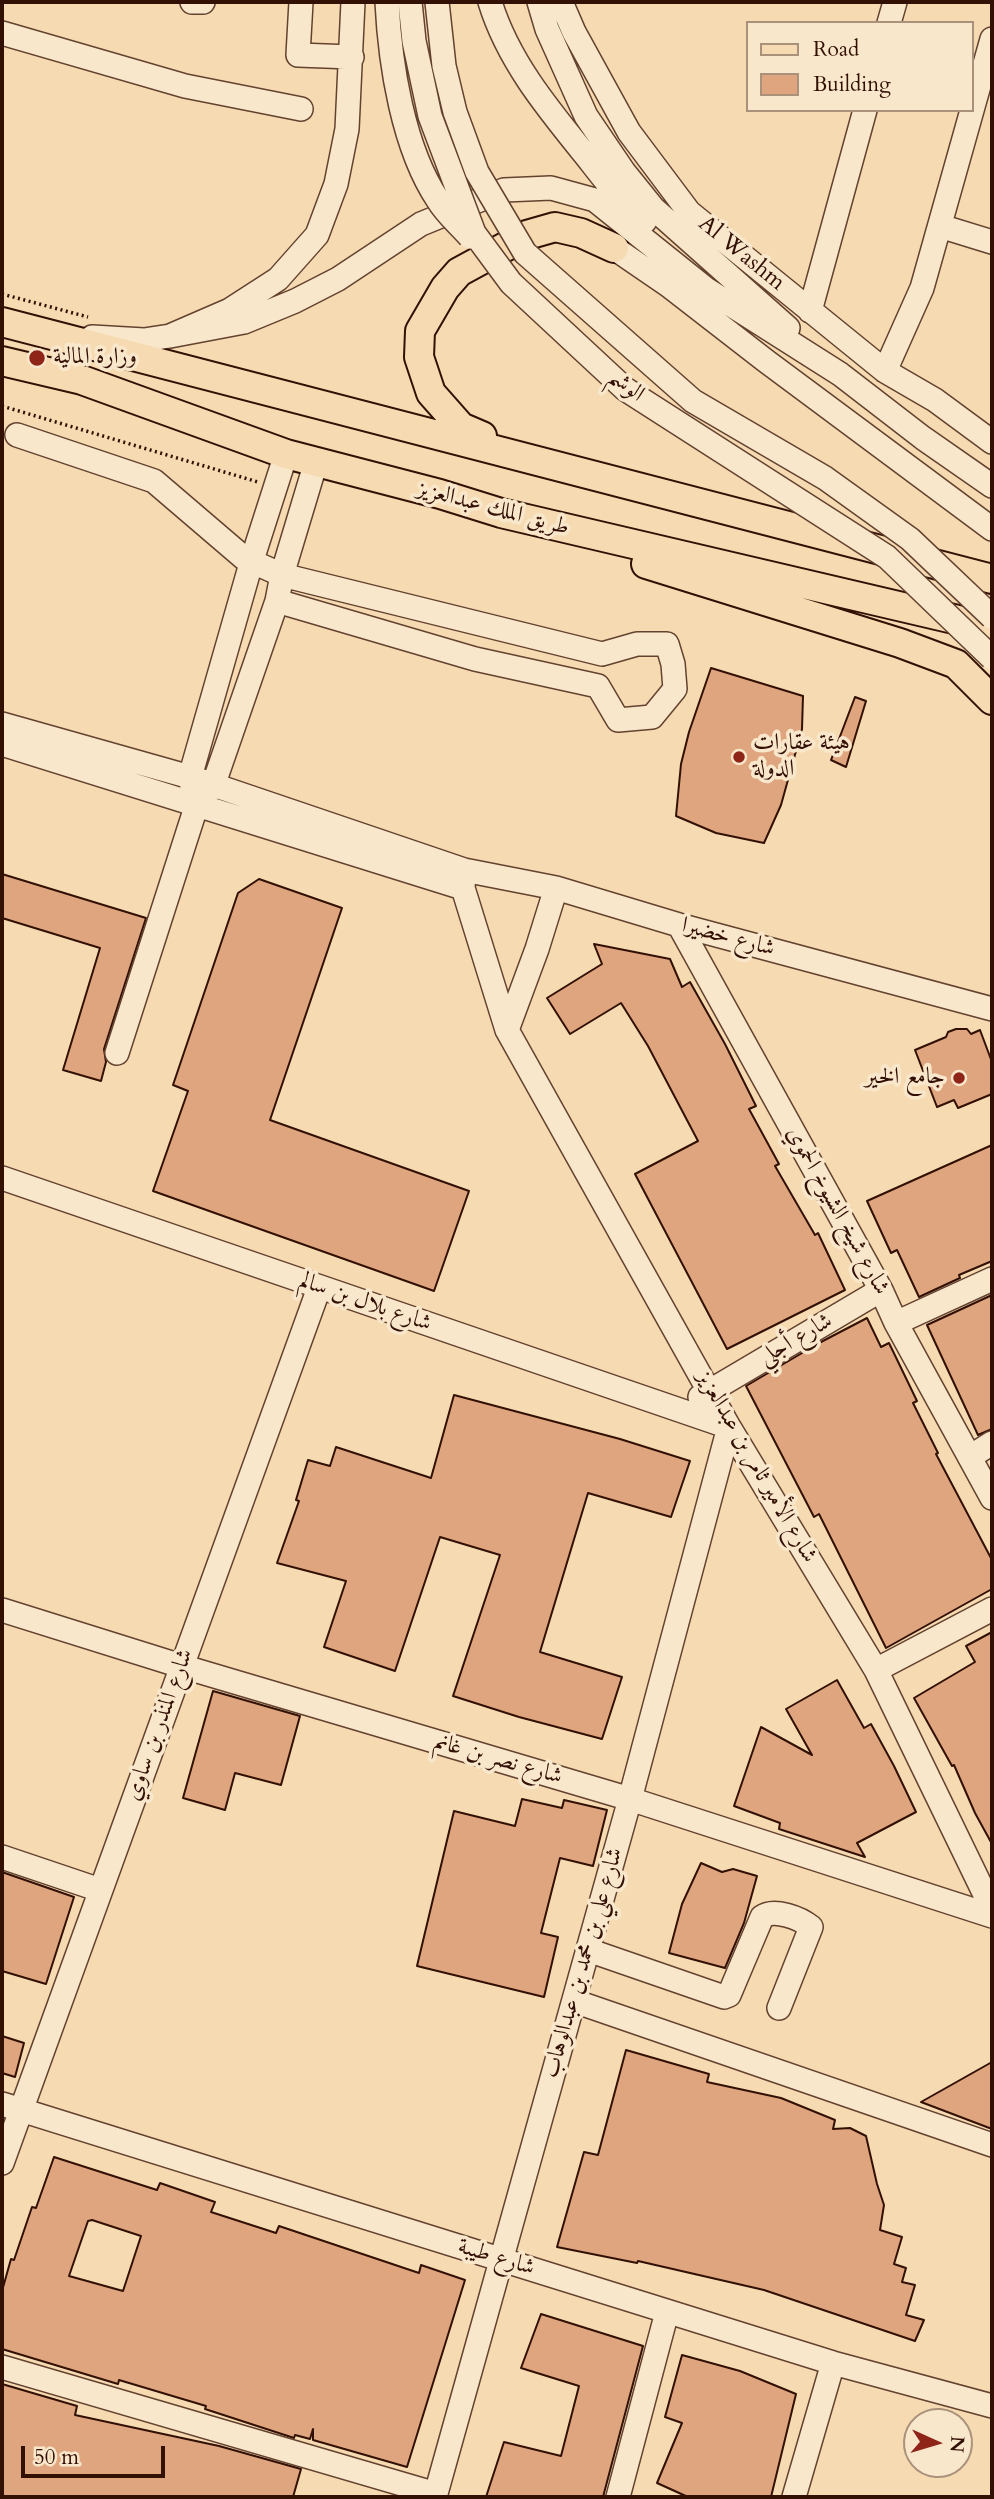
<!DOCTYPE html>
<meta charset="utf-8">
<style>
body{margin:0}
#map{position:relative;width:994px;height:2499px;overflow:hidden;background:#f6dab1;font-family:Cardo,serif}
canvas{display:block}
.frame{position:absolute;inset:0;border:4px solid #321004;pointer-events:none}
.legend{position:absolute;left:746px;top:21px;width:228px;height:91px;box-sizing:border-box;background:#f9e7cc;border:2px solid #a9917c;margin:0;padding:9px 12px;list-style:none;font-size:21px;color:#321004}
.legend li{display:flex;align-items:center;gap:14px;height:35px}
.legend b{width:35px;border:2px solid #a9917c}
.north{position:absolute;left:903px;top:2408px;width:70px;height:70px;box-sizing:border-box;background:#f9e7cc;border:2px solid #a9917c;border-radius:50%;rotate:94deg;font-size:19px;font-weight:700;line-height:28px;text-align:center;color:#321004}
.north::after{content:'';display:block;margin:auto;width:24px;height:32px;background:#8f2418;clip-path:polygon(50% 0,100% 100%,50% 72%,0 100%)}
.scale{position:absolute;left:21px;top:2446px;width:144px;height:32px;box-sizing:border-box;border:4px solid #321004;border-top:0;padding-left:9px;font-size:21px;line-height:24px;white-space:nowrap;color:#321004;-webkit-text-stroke:5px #f9e7cc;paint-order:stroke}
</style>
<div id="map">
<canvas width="994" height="2499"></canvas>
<div class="frame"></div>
<ul class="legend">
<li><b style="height:9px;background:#f6dab1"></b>Road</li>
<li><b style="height:19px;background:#dea57e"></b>Building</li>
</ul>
<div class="north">N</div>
<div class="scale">50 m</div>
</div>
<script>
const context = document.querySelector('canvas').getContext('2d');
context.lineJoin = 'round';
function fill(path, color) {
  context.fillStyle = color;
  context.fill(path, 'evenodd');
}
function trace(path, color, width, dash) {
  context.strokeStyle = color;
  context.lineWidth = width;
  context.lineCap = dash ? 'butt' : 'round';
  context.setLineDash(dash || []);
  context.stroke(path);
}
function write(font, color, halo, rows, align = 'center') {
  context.font = font + ' Cardo,Amiri,serif';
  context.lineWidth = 7;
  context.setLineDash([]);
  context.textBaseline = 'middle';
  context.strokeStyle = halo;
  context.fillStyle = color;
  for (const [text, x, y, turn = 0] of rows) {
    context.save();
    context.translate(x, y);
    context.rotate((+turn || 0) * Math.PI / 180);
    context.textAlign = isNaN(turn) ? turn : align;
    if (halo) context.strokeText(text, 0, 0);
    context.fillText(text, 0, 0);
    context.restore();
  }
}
const building = new Path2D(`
 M711,668l92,28 -1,33 -6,22 -15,54 -17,38 -48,-10 -40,-17 5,-52 8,-32z
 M855,697l11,4 -20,66 -15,-7z
 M2,874l144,44 -42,131 2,13 -5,19 -38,-11 37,-122 -98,-30z
 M259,879l83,29 -72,212 199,71 -35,100 -281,-100 35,-100 -15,-6 65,-192z
 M594,944l76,15 12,28 8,-5 35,62 31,62 -7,3 30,55 -4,2 40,69 3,-2 27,57 -118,59 -92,-175 63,-33 -50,-95 -27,-43 -51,31 -23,-36 55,-34z
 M956,1029h11l4,5 9,-4 12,32v32l-34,14 -4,-8 -17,7 -22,-57 31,-13 2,-5z
 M992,1145v116l-33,14 1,3 -41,19 -22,-47 -6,3 -24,-52z
 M992,1295v134l-14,6 -51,-110z
 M867,1318l14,29 8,-4 28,58 -4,2 25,50 -2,1 56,106v29l-106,59 -67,-134 -5,3 -68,-131 73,-43z
 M454,1395l166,44 70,22 -19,56 -83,-24 -48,159 82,25 -20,62 -83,-22 -66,-21 47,-141 -60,-18 -45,134 -71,-24 22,-66 -69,-18 22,-62 -3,-1 12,-40 22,6 6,-19 95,31z
 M992,1632v212l-17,-31 -21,-48 -2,1 -38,-68 61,-36 -9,-16z
 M837,1680l27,48 7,-4 23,42 22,46 -59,31 8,14 -86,-28 1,-6 -46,-17 27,-79 51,28 -26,-46z
 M213,1691l87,25 -19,69 -46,-12 -10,37 -42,-12z
 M522,1799l40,9 2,-8 43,10 -14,56 -33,-8 -19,75 17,4 -14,60 -127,-31 37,-155 61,15z
 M701,1863l21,9 11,-3 24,7 -13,47 -19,45 -56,-15 13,-49z
 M2,1872l72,25 -28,87 -44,-13z
 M2,2036l22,7 -9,34 -13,-4z
 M626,2050l83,24 -2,8 74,16 54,22 -2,9 17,-1 16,8 11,48 7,21 -4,25 22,7 -8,27 12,4 -4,14 13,3 -9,30 18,5 -9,21 -151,-51 -126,-29 -1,2 -80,-16 27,-95 14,3z
 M992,2062v67l-71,-27z
 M54,2157l103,33 3,-7 55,19 -4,10 65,21 3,-7 140,47 2,-8 44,15 -58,187 -94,-27v-11l-3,10 -15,-4 -1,3 -89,-29 1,-3 -87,-26 -1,4 -116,-35v-58l9,-32 3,1 18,-53 4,1zM92,2220l49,16 -18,55 -54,-15 19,-55z
 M541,2314l102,32 -40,151h-117l18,-55 57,14 18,-70 -58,-18z
 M682,2355l58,16 56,23 -25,103h-83l-31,-14 25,-60 -17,-6z
 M2,2384l75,22 -2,9 144,31 82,23 -8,28h-291z`);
fill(building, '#dea57e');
trace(building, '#321004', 2);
const minor = new Path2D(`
 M192,2h11
 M301,2l-3,53 54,2
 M490,2c18,59 58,107 97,155 18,23 35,46 58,64
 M539,2l8,27 39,87 38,56 29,36 135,120
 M561,2l13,30 55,100 60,80 196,159 50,29 57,42
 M889,23l6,-21
 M2,33l183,53 116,23
 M940,226l52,16
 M614,248l54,37 98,76 226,168
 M810,311l55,-201
 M170,336l74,-14 51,-21 43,-22 83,-55 83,-34 47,-2 44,12 111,89 134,85 83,64 69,48
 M92,337l52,3 26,-4 60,-26 48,-31 39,-44 19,-51 11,-55 6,-127
 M885,371l37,-83 70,-249
 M17,435l137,46 90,77 38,17 320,79 35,-10h30l6,20 2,25 -23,28 -34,3 -20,-34 -123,-27 -198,-58
 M2,724l188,53 274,93 92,18 123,37 313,84
 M2,744l461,144
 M193,791l-3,-14 62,-217 34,-106
 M464,870l-1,18 44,142 222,397 147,243 116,239
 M679,925l202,365 15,33 96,175
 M507,1030l30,-81 19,-61
 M117,1053l80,-249 16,-18 64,-185 5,-26 34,-113
 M2,1178l727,249 -99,372 -195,698
 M896,1323l96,-44
 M700,1397l181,-107
 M970,1457l22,-14
 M2,1610l179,56 449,133 362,117
 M876,1670l116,-61
 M2,1857l98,33
 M588,1950l136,47 5,-2 33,-78c12,-9 38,1 49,10l-32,81
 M574,2001l418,144
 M2,2104l831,259 159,43
 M2,2163l317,-875
 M2,2367l434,127
 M618,2497l49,-185
 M794,2497l39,-134`);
const major = new Path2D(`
 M2,322l990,257
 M2,361l80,19 204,74 154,40 61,19 491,115
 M482,436l-21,-9 -30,-34 -12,-36 1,-26 25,-43 14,-16 68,-37 28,-8 26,6 33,15
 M646,564l254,79 56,21 36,36`);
trace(minor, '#63422f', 26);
trace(major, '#321004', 32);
trace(new Path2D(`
 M2,294l86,23
 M2,406l256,76`), '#321004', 3.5, [2, 3.5]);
trace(minor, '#f9e7cc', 23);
trace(major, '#f6dab1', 28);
const minorBridge = new Path2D(`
 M387,2c3,62 16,146 51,198 8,14 22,25 32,37
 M410,2l4,39 16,75 44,117 37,50 114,106 262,168 105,101
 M437,2l7,64 11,46 22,60 48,81 168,148 132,77 85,61 82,78`);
trace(minorBridge, '#63422f', 26, []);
trace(minorBridge, '#f9e7cc', 23);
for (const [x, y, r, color] of [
 [37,358,9,"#8f2418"],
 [739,757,7,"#8f2418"],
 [959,1078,7,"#8f2418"]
]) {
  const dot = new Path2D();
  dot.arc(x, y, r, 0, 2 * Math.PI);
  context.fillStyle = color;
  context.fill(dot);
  trace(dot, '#f9e7cc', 2.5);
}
write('23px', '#321004', '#f9e7cc', [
 ["Al Washm",741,254,39],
 ["الوشم",626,386,38],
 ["طريق الملك عبدالعزيز",493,509,15],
 ["شارع خضيرا",728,938,15],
 ["شارع شيخ الشيوخ الحموي",837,1211,61],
 ["شارع بلال بن سالم",365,1303,19],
 ["شارع أجلي",796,1340,-30],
 ["شارع الأمير ثامر بن عبدالعزيز",756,1467,60],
 ["شارع المنذر بن ساوي",160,1725,-70],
 ["شارع نصر بن غانم",498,1760,16],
 ["شارع علي بن محمد بن عبدالوهاب",584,1963,-74],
 ["شارع طيبة",496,2258,17]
]);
write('23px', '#321004', '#f9e7cc', [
 ["وزارة المالية",53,358],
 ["هيئة عقارات",753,744],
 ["الدولة",753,770],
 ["جامع الخير",945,1078,"right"]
], 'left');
</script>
